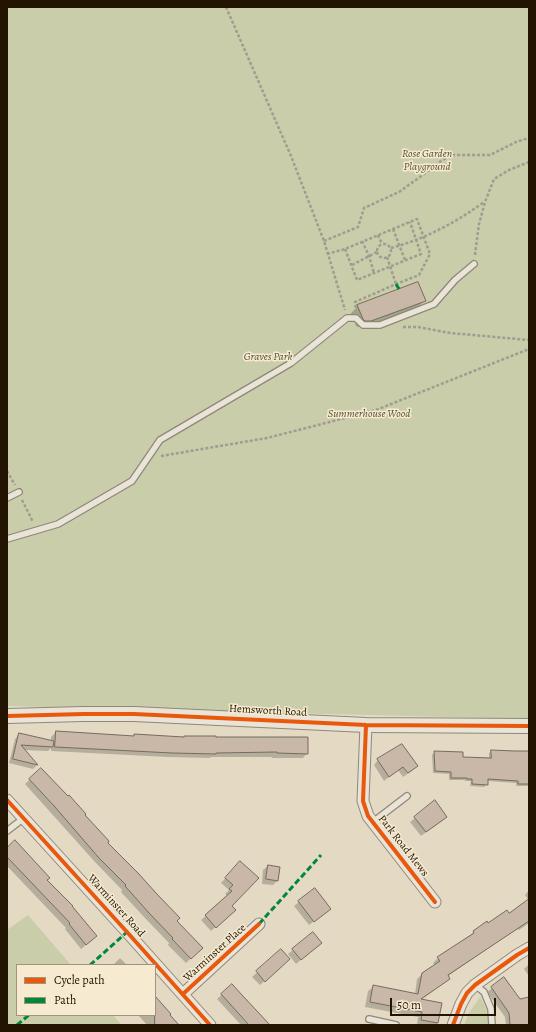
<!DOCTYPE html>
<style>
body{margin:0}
#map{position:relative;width:536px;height:1032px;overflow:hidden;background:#e4dac4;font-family:Alegreya,serif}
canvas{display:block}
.frame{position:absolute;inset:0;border:8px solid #221401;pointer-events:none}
.legend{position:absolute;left:16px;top:964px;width:140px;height:52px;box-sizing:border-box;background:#f6ead0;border:1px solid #a1947d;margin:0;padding:5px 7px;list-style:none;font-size:12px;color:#221401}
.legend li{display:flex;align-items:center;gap:8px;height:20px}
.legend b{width:20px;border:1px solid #a1947d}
.scale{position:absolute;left:390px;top:998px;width:106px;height:18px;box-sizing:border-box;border:2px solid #221401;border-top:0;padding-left:5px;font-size:12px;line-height:14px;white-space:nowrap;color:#221401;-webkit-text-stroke:3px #f6ead0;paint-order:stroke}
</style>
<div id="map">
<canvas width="536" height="1032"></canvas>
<div class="frame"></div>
<ul class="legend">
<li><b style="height:5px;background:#e8590c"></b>Cycle path</li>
<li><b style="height:5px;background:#00873e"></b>Path</li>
</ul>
<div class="scale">50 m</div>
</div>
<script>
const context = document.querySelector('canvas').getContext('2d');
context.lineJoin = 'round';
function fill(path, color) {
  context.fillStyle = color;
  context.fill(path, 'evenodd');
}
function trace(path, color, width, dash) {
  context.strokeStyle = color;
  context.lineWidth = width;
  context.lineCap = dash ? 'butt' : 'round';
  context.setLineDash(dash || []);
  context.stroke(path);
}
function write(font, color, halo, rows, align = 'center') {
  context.font = font + ' Alegreya,serif';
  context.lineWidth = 3;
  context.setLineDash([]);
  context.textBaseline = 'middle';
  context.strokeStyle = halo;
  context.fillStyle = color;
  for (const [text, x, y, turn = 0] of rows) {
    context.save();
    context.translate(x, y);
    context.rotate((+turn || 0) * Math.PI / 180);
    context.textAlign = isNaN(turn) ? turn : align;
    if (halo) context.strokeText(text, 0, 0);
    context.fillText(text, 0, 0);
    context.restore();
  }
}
fill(new Path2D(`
 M7,7h522v712l-522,-13z
 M28,915l43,50h-54v50h96l9,10h-115v-95z
 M480,997c6,9 8,17 9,28h-25l5,-12z`), '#cacda9');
fill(new Path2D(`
 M424,301l-7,7 -54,19h-5l-2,-1 -5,-13 7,-7z
 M56,732l77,5 2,-2 48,3 1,-1 123,16 -4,5h-31v-1h-61l-1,1 -43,-1 -116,-6v-3l-3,3 -25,-1 14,15 -4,4 -24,-6 6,-24 4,-5 32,7v-4z
 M492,751l37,1v34h-13v-3l-29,-2v3l-3,3 -14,-1 1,-5h-6v-1h-16v-6l-16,-1 -1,-18 3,-3 27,6 27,1v-6z
 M378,760l38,6 -4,5 -9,6 -5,-7 -14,11 -10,-16z
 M41,769l43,46 22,28 95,105 -15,15 -18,-18 1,-2 -25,-26 -23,-25 1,-2 -27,-28 -70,-78z
 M446,816l-4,5 -21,15 -11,-14 5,-4z
 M7,849l64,57 21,34 -11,9 -16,-20 1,-1 -59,-62z
 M240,862l-10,52 -19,17 -10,-11 27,-24 -3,-2 4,-4 -8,-7z
 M268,866l9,15 -4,4 -11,-1 1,-14z
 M314,890l11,23 -16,12 -15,-19z
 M529,890v33l-10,7 -1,-1 -22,14 -48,33 1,2 -5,5 -23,17 20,4 -4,21h-20l1,-8 -53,-10 3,-16 5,-4 42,7 2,-15 5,-5 13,-9 -2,-2 5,-5 49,-35 1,1 21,-10 20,-13 -4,-6z
 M313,933l3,14 -20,17 -8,-10z
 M281,950l3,14 -24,21 -8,-8z
 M120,958l7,7h-14z
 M529,964v12l-5,-7z
 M504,979l10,19 15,9v18h-23l-1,-8 -18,-25z
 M232,985l36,40h-27l-24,-26z
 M155,998l13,17 10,10h-31l-9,-10h17z`), '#0003');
const building = new Path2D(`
 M418,282l8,19 -55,20h-6l-2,-2 -6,-14z
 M56,731l78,5v-2l50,3v-1h32v1h92v17l-31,-1v-1l-61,1v1l-44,-1 -117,-6z
 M19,733l35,8 -1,6 -32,-2 17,20 -25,-6z
 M402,744l16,22 -10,7 -5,-6 -14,10 -12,-18z
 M491,750l24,1h14v33h-11v-3l-30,-2v6l-16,-1v-5h-5v-1h-16v-6l-16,-1 -1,-20 29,1v5l28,1z
 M41,768l27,28 1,-1 17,19 -1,1 24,26 -1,2 31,31 16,18 25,26 -3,3 26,27 -12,11 -19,-20 1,-1 -24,-25 -24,-27 1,-1 -27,-27 -44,-51 -26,-28z
 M435,800l12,17 -21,15 -12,-15z
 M15,840l35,38 -3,2 26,26h-1l25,30 -11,9 -17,-21 1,-1 -63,-66v-9z
 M240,861l19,17 -27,28 4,4 -20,18 -11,-13 27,-24 -3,-2 4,-4 -8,-7z
 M268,865l12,2 -2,14 -12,-2z
 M315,888l16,21 -17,13 -16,-21z
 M529,899v22l-81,54 2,4 -29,20 21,4 -4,20 -17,-3 1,-8 -52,-10 3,-17 45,9 4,-21 18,-12 -3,-4 37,-24 -1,-2 14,-10 1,2 19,-13 2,3z
 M313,932l9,11 -21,17 -9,-11z
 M281,949l9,10 -25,23 -9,-11z
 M504,977l16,22 9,-2v28h-19l-1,-12 -18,-26z
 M232,984l10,11 28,30h-21l-28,-31z
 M155,996l16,18 -1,1 9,10h-24z`);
fill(building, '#c9b7a7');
trace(building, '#736c5f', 1);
const service = new Path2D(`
 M7,498l12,-6
 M7,539l51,-15 74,-43 28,-41 131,-77 56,-45h9l7,7h17l54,-21 21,-24 19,-16
 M373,822l34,-26
 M7,831l17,-13
 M475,985l9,7 7,17 1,16
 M369,1019l27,6`);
const minor = new Path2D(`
 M366,725l-3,76 5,15 67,86
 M7,800l120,132 83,93
 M183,994l76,-70
 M453,1025l8,-21 6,-11 8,-8 42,-30 12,-7`);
const tertiary = new Path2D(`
 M7,716l77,-2h50l232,11 163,1`);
trace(service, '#8f8879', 8);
trace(minor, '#8f8879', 13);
trace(tertiary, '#8f8879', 16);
trace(new Path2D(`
 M226,7l65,149 33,85 21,69
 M393,229l12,31
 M378,235l4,9
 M324,241l34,-14 6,-19 35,-16 21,-15 21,-16 11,-6h38l26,-13 13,-4
 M362,241l7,15 5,17
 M377 251a7 7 0 1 1 14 0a7 7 0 1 1-14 0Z
 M391,248c34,-9 64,-25 93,-46
 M345,249l12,31 64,-26 -11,-32
 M327,254l18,-5 72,-30 13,35 -11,21 -23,9 -41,18 1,7
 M475,255l4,-31 6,-22 9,-23 15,-9 20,-8
 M387,257l9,27
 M352,265l25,-13
 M403,327h15l32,6 79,7
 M161,456l106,-18 109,-28 153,-61
 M7,471l8,14
 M22,500l11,22`), '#a19c92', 2.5, [3, 2]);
trace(service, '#e9e3d8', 5.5);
trace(minor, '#e9e3d8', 11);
trace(tertiary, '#e9e3d8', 14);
trace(new Path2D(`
 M396,284l3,5
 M259,924l62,-69
 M90,965l37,-33
 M17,1025l12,-10`), '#00873e', 3, [6, 3]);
trace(new Path2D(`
 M7,716l77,-2h50l232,11 163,1
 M366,725l-3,76 5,15 67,86
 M7,800l120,132 83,93
 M183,994l76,-70
 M453,1025l8,-21 6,-11 8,-8 42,-30 12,-7`), '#e8590c', 4);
write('italic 11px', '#555134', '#f6ead0', [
 ["Rose Garden",427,154],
 ["Playground",427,167],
 ["Graves Park",268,357],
 ["Summerhouse Wood",369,414]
]);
write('11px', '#221401', '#f6ead0', [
 ["Hemsworth Road",268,711,3],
 ["Park Road Mews",403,846,52],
 ["Warminster Road",116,906,48],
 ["Warminster Place",215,953,-42]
]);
</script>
